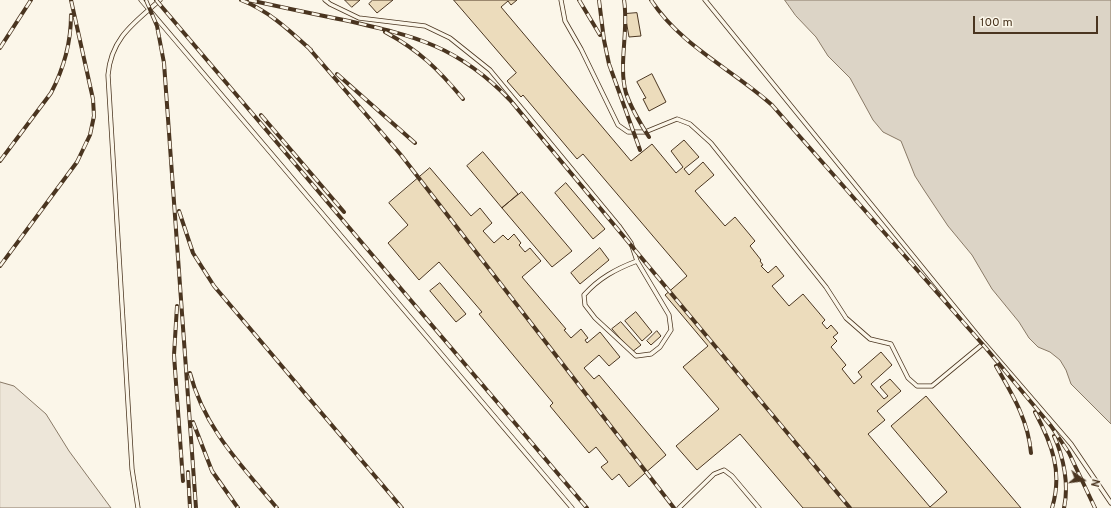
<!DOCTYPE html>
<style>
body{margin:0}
#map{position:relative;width:1111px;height:508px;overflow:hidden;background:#fbf6e9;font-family:Overpass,sans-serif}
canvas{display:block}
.north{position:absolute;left:1063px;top:460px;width:40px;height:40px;-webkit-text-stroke:3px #fbf6e9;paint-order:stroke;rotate:104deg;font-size:11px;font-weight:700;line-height:16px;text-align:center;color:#4a3520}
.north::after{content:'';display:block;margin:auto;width:14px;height:18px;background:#4a3520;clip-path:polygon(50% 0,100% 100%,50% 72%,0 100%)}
.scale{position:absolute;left:973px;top:16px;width:125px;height:18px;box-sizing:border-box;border:2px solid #4a3520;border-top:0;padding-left:5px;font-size:12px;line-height:14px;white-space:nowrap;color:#4a3520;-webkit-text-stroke:3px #fbf6e9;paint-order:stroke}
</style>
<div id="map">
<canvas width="1111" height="508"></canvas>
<div class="north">N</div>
<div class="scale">100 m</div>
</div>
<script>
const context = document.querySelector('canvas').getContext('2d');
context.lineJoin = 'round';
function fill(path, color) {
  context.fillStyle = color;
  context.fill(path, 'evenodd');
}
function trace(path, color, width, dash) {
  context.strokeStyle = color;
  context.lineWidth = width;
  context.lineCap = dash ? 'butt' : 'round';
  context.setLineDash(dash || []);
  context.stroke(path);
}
const green = new Path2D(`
 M0,382l14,4 32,28 23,37 42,57h-111z`);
fill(green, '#ede6d9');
trace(green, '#887966', 1);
const water = new Path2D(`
 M785,0h326v424l-40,-40 -5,-14 -6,-10 -10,-8 -12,-5 -9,-9 -10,-16 -27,-33 -20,-34 -24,-29 -24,-36 -9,-14 -14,-35 -18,-9 -10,-12 -23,-42 -22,-22 -12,-19 -20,-21z`);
fill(water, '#dcd4c6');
trace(water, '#887966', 1);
const building = new Path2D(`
 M345,0h15l-8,7z
 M373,0h20l-16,13 -8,-9z
 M454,0h63l-6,5 -3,-4 -7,6 130,154 21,-17 24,29 7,-6 -12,-16 13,-11 15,17 -15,12 5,6 14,-13 11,13 -19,16 30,35 10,-9 20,24 -5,5 11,14 -1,1 3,4 -2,1 7,7 8,-7 8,10 -12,10 17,20 14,-12 22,26 -3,3 5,6 4,-4 7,8 -5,4 4,4 -6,6 15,18 -4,4 12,15 8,-7 -4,-5 23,-20 11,13 -21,19 13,15 4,-3 -8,-9 10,-8 11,12 -24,20 8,9 -17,14 62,73 17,-15 -56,-66 35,-30 95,112h-218l-63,-74 -43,36 -21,-24 43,-37 -36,-42 25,-21 -43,-51 22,-19 -104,-122 -6,5 -54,-64 -2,2 -14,-16 9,-8z
 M637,13l4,23 -12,1 -4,-23z
 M652,74l14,28 -17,9 -6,-12 3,-1 -9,-16z
 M483,152l35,42 -16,14 -35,-42z
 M430,168l41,48 9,-8 12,15 -9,8 11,12 9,-8 5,5 6,-6 7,9 -2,2 6,7 5,-4 11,13 -19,16 44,52 -2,1 7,8 10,-9 7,9 -3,2 2,3 13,-11 20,25 -11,9 -10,-11 -15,13 10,11 5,-4 67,80 -37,32 -10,-13 -7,6 -11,-13 7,-5 -12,-15 -7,6 -39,-47 3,-3 -74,-89 3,-2 -43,-50 -20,18 -31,-37 20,-18 -19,-22z
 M566,183l39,46 -12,10 -38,-46z
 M522,192l50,59 -20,16 -50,-59z
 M600,248l9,12 -29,24 -9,-11z
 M440,283l26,31 -10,8 -26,-31z
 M636,312l16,20 -10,9 -17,-20z
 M621,322l20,23 -9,7 -20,-23z
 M657,331l4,5 -10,9 -4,-4z`);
fill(building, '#ecdcbc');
trace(building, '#4a3520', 1);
const lane = new Path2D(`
 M141,0l431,508
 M325,0l5,4 29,14 66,8 25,12 40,32 129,156 12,17 6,18 32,54 2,15 -11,17 -9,7 -15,2 -41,-38 -10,-13 -1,-10c15,-17 32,-26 53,-34
 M561,0l4,21 16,28 37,76 10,7h17l32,-13 13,5 21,19 115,144 20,31 24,21 21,5 17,34 9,8h15l52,-43
 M705,0l279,343 87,101 40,59
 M138,508l-6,-39 -24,-394c3,-37 26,-52 52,-75
 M679,508l35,-34 10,-4 8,6 27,32`);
trace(lane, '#4a3520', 5);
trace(lane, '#fbf6e9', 3.5);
const rail = new Path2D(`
 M146,0l11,26 7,37 32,445
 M156,0l431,508
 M241,0c28,11 48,30 70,50
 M249,0c32,7 64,14 95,20 71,16 114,26 166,80l340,408
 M579,0l21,35
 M599,0l5,40 5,24 31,86
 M624,0c5,30 -6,65 2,93 5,15 14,30 23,44
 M651,0c30,46 81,69 121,105l213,242 66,79 18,27 26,55
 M385,32c35,19 53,37 78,67
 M307,46l94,109 273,353
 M0,48l31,-48
 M337,74l78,69
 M261,115l83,97
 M0,161l51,-68c13,-25 20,-50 20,-78
 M179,211l14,42 21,33 188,222
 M0,266l77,-104 13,-27 4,-19 -1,-17 -22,-99
 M177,306l-3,49 9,126
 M996,366c16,28 32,53 35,87
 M190,373c14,55 52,93 87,135
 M1035,412c17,32 28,60 17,96
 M193,422l19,49 26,37
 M1054,436c10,22 15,49 10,72
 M188,472l2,36`);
trace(rail, '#4a3520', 4);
trace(rail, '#fbf6e9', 2.5, [8]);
</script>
